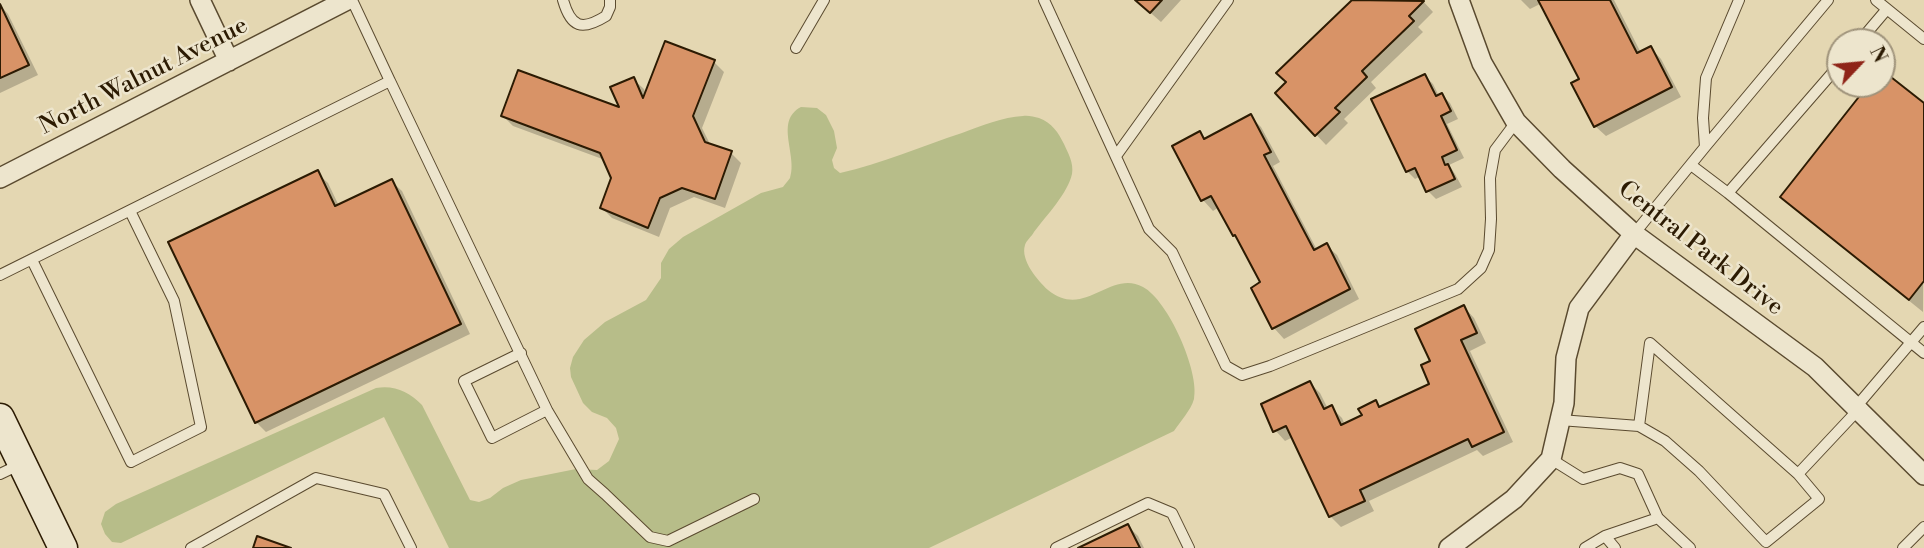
<!DOCTYPE html>
<style>
body{margin:0}
#map{position:relative;width:1924px;height:548px;overflow:hidden;background:#e4d7b2;font-family:"Libre Bodoni",serif}
canvas{display:block}
.north{position:absolute;left:1826px;top:28px;width:70px;height:70px;box-sizing:border-box;background:#ede5cd;border:2px solid #a0947c;border-radius:50%;rotate:64deg;font-size:19px;font-weight:700;line-height:28px;text-align:center;color:#2c1b03}
.north::after{content:'';display:block;margin:auto;width:24px;height:32px;background:#8f2418;clip-path:polygon(50% 0,100% 100%,50% 72%,0 100%)}
</style>
<div id="map">
<canvas width="1924" height="548"></canvas>
<div class="north">N</div>
</div>
<script>
const context = document.querySelector('canvas').getContext('2d');
context.lineJoin = 'round';
function fill(path, color) {
  context.fillStyle = color;
  context.fill(path, 'evenodd');
}
function trace(path, color, width, dash) {
  context.strokeStyle = color;
  context.lineWidth = width;
  context.lineCap = dash ? 'butt' : 'round';
  context.setLineDash(dash || []);
  context.stroke(path);
}
function write(font, color, halo, rows, align = 'center') {
  context.font = font + ' "Libre Bodoni",serif';
  context.lineWidth = 5;
  context.setLineDash([]);
  context.textBaseline = 'middle';
  context.strokeStyle = halo;
  context.fillStyle = color;
  for (const [text, x, y, turn = 0] of rows) {
    context.save();
    context.translate(x, y);
    context.rotate((+turn || 0) * Math.PI / 180);
    context.textAlign = isNaN(turn) ? turn : align;
    if (halo) context.strokeText(text, 0, 0);
    context.fillText(text, 0, 0);
    context.restore();
  }
}
fill(new Path2D(`
 M801,107l16,1 9,7 8,16 3,17 -5,12 2,8 6,5c41,-9 82,-27 122,-40 19,-7 41,-16 61,-17 5,-1 11,1 16,2 13,5 19,14 25,26 4,9 10,19 8,30 -4,19 -26,42 -38,58 -2,4 -8,9 -9,13 -5,15 13,36 23,45 37,30 62,-21 95,-3 25,13 57,85 51,112 -3,11 -14,23 -20,32l-245,117h-480l-65,-131 -263,126 -9,-1 -7,-8 -4,-10 4,-12 11,-8 260,-116c19,-3 33,4 46,17l48,95 9,2 11,-4 13,-10 18,-8 55,-11 21,1 12,-9 10,-22 -3,-11 -9,-10 -15,-6 -9,-9 -12,-26 -1,-9 3,-11 11,-17 21,-18 41,-22 15,-22v-15l8,-14 14,-12 78,-44 22,-6c2,-3 5,-6 7,-9 8,-23 -16,-57 11,-71z`), '#b7bd89');
fill(new Path2D(`
 M1136,0h45l-20,22z
 M1354,0h68l11,12 -15,15 5,5 -52,50 5,6 -32,31 4,4 -22,22 -49,-52 11,-11 -9,-9z
 M1521,0h93l27,53 10,-5 10,11 20,38 -75,39 -11,-10 -14,-46 -39,-77 -12,6z
 M0,5l8,9 30,61 -38,18z
 M714,62l10,10 -22,56 9,18 20,7 10,10 -16,45 -31,-11 -24,11 -11,29 -47,-19 -10,-10 11,-30 -8,-18 -92,-34 -10,-10 120,-5 10,-32 11,10 2,6z
 M1882,72l42,34 -1,206 -128,-103 -13,-13 90,-112h10z
 M1425,76l8,8 6,12 3,-1 8,8 8,16 -11,5 17,34 -15,7 6,9 7,13 -26,12 -8,-8 -7,-15 -6,3 -8,-8z
 M1251,117l10,10 19,35 -7,4 44,84 9,-5 11,10 22,44 -75,40 -10,-11 -21,-40 10,-5 -21,-40 -8,-8 -15,-28 -6,4 -10,-11 -28,-54 25,-13 6,7z
 M317,173l11,10 11,23 52,-25 11,10 68,143 -204,98 -10,-10z
 M1464,307l10,11 12,25 -16,8 43,91 -30,14 -6,-6 -108,51 5,10 -33,16 -11,-11 -37,-79 -8,4 -10,-11 35,-47 10,10 8,16 4,-1 10,10 3,7 19,-9 11,-13 6,5 51,-24v-22z
 M1128,526l10,10 6,12h-62z`), '#0003');
const building = new Path2D(`
 M1135,0h27l-12,13z
 M1352,0l72,1 -15,15 5,5 -52,50 5,6 -32,31 5,4 -25,24 -40,-43 11,-11 -10,-9z
 M1538,0h72l27,53 14,-7 21,41 -78,40 -23,-44 8,-4z
 M0,4l29,61 -29,13z
 M665,41l50,19 -22,56 12,26 27,9 -17,48 -33,-11 -22,10 -12,30 -48,-20 11,-30 -11,-25 -99,-37 17,-46 101,37 -9,-20 24,-10 9,21z
 M1882,70l42,33v178l-15,19 -129,-103 89,-113h13z
 M1425,74l11,22 6,-3 9,18 -10,5 16,34 -15,7 3,8 3,-1 7,15 -29,13 -11,-24 -9,4 -35,-73z
 M1251,114l20,38 -7,3 50,95 13,-7 23,46 -78,40 -21,-41 9,-6 -25,-47 -2,1 -22,-40 -10,5 -29,-55 28,-15 4,8z
 M318,170l17,36 57,-27 69,145 -206,99 -87,-181z
 M1464,305l13,28 -16,7 43,92 -32,15 -4,-8 -108,51 5,11 -36,16 -43,-91 -13,6 -12,-28 49,-23 14,28 8,-4 9,20 21,-10 -4,-6 18,-9 3,7 50,-23 -8,-19 9,-4 -15,-32z
 M1128,524l12,24h-62z
 M257,536l34,12h-38z`);
fill(building, '#d89367');
trace(building, '#2c1b03', 2);
const lane = new Path2D(`
 M563,0c8,28 19,31 43,16l4,-9v-7
 M1044,0l105,229 23,23 54,114 16,9 28,-9 188,-77 23,-21 8,-18 2,-31 -1,-41 5,-28 21,-28
 M1876,0l48,39
 M1859,42l28,-33
 M796,48l28,-48
 M1840,64l-112,129 196,160
 M390,81l157,329 -55,28 -28,-57 57,-28
 M1705,147l123,-147
 M1116,156l112,-156
 M1691,165l37,28
 M1634,234l71,-87 -2,-29 3,-40 33,-78
 M32,260l99,202 70,-35 -27,-126 -44,-90
 M0,275l390,-194 -38,-81
 M1856,407l68,-80
 M547,410l41,69 17,15 45,43 18,4 86,-42
 M1560,420l79,6 11,-83 148,131 60,-64
 M1639,426l26,15 34,30 67,71 53,-43 -21,-25
 M1551,459l32,20 37,-11 18,6 20,44 32,30
 M0,474l21,-10
 M1605,536l10,12
 M191,548l125,-70 68,16 27,54
 M1056,548l92,-45 24,10 17,35
 M1585,548l20,-12 53,-18
 M1903,548l21,-21`);
const street = new Path2D(`
 M200,0l29,61
 M1459,0l23,63 34,59 46,47 72,65 181,133 109,108
 M0,178l347,-178
 M1449,548l65,-49 37,-40 13,-56 2,-45 13,-50 55,-74`);
const secondary = new Path2D(`
 M0,418l63,130`);
trace(lane, '#5a4a2f', 12);
trace(street, '#5a4a2f', 22);
trace(secondary, '#2c1b03', 31);
trace(lane, '#ede5cd', 10);
trace(street, '#ede5cd', 19);
trace(secondary, '#ede5cd', 28);
write('24px', '#2c1b03', '#ede5cd', [
 ["North Walnut Avenue",144,77,-27],
 ["Central Park Drive",1700,249,38]
]);
</script>
